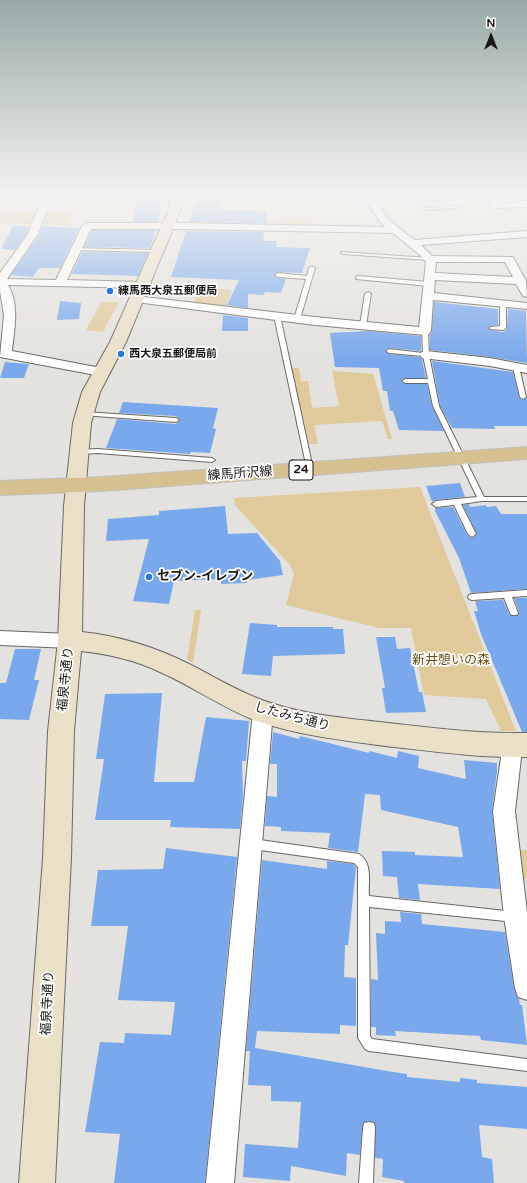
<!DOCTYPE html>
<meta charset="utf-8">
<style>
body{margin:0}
#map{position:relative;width:527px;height:1183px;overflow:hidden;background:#e4e2de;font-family:"Varela Round",sans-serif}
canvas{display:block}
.north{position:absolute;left:471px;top:16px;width:40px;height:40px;-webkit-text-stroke:3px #fff;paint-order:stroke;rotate:0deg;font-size:11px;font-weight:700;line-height:16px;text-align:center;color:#1a1918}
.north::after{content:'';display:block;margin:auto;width:14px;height:18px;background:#1a1918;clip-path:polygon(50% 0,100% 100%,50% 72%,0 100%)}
</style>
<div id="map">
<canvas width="527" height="1183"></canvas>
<div class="north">N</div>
</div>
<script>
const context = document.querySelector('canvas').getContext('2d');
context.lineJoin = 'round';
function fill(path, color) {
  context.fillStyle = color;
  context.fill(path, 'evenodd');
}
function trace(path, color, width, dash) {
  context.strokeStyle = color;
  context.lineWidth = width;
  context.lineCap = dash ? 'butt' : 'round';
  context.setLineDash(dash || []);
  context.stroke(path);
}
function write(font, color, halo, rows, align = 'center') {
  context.font = font + ' "Varela Round","Noto Sans JP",sans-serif';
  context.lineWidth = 3.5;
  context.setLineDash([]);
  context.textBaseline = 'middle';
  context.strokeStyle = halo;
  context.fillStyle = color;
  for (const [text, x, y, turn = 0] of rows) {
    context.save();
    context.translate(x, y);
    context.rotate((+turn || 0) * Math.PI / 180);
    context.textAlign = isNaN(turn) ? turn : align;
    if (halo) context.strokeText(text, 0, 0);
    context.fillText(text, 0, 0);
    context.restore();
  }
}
fill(new Path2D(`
 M75,210l-9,15h-22l3,-13z
 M36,212l-5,13 -31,-1v-10z
 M281,219h32l-2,7h-31z
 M201,287l31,3 -6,16 -33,-3z
 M101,302h18l-16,30 -17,-2z
 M291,368h8l2,13h7l4,27 27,-2 -7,-35 41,3 19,65h-4l-6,-18 -68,4 4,19h-9z
 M420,487l96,244h-15l-15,-32 -62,-4 -13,-67h-32l-93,-23 8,-32 -4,-8 -55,-60 -1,-7z
 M195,610h6l-8,53 -6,-3z
 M517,850h10v29h-6z`), '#e0c99a');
fill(new Path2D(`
 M138,195h25l-5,27h-26z
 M197,195l26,1 -4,14 48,1 -1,12 -77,-1z
 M13,226h16l-2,7 -12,17 -14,-1z
 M43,226l36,2 -19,40h-21l-6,9 -22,-2 28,-40z
 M92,230h64l-6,18 -66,-1z
 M186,231l78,1 -1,9h14l-1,6 34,1 -8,25 -24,-1 -4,3 3,3 9,1 -5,14 -16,-1 -1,3 -16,-1v14l-21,-3 12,-25 -68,-3z
 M82,252l66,1 -10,23 -66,-2z
 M60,301l21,2 -2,16 -22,1z
 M434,302l64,7v16l-9,1 1,4 13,2 4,-3 1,-20 18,2 1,52 -37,-6 -60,-7v-15l2,-4z
 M223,315l25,3v13h-26z
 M368,331l53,5v15l-32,-3 -4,3 4,3 31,3 2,3 4,18h-21l-4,3 4,3h22l5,22 12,25 -45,-1 -6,-19h-3l-3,-20h-4l-4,-23 -44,-1 -5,-34z
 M432,361l81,11 6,25 3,3 5,-2v28h-33l1,3 -43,-1 -12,-22z
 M5,362l24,2 -5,14h-24z
 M123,402l95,6 -5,20 3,1 -6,24 -19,-1 -1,2 -84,-6 11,-29 59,5 4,-4 -4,-4 -57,-3z
 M460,483l5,14 -29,3 -4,2 -6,-16z
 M469,504l1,3 16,-2 1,2 9,-1 5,8h26v75l-56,4 -12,-35 -24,-47v-3l18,-1 14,28 5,3 5,-4 -14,-29z
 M225,506l3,28 29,-1 23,28 3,14 -36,5v3l-26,1v-5l-47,2 -5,23 -36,-3 16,-62 -43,2 2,-22 51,-4v-4z
 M514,598h13v134h-5l-41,-98 -7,-23h4l-3,-10 28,-1 7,16h7l2,-4z
 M250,623l27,2v2h56v2h10l2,25 -72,2 -2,20 -29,-2z
 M376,637h19l2,12 13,-1 9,44h3l4,20 -40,1 -4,-25h3z
 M15,649h26l-7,31h5l-10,40 -29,-1v-36h6z
 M162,693l-8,89h40l12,-65 43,4 -3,40h-4l1,34 -3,34 -70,-2 1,-7h-76l9,-61h-8l9,-65z
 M273,732l26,7 1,-3 69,17v-2l28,7 1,-7 21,5 -1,12 48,11 -2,-19 33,3v8l-5,40 8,78 -82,-5 2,16 -21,-2 -2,-21 -14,-1 -1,-25 33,1v3l48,2 -5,-30 -77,-17 -1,-15 -15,-1 -7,58 -30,-4 2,-15 -49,-2v-4l-16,-1 2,-30 10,1v-33h-7z
 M166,848l71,9 -32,326h-91l6,-49 -35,-2 15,-90 24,1 1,-10 46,2 4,-33 -57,-2 10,-74h-37l7,-56 65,-1z
 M262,860l65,9v-8l26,3 3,4 -8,77h-3l-1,32 12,1v48l-16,-1v9l-83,-3 -2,17 132,23 20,3v3l53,5v-4l17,2v3l50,4v42l-48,-4 3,32 10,2 2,24h-90v-2l-22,-4 1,-18 -8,-1v-35l-6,-2 -6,2 -3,32 -13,-2 -1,23 -55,-10 -1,15 -47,-4 2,-33 53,4 3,-46 -30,-1v-15l-23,-1 2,-34h-4z
 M400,912l21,2 1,10 83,8 9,56 3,9 2,2 1,6h2l5,40 -46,-5 -1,-4 -85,-5 1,5 -20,-1v-8h-5v-48l7,1 -2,-47 9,1v-13l16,1z`), '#79a8ec');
const lane = new Path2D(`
 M403,195h5l5,4 36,-2 2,1v1l-34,2 10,7 31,-2 2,1 -2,1 -32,2z
 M73,248l83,2 2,1 -2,1 -81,-2h-2z
 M341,252l88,6 2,1 -2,1 -86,-6 -2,-1z
 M312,266l3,2 -15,51 -5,1 -1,-1 12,-40 -28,-2 -3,-2 3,-2 29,3 2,-8z
 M358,276l71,6 3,2 -3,2 -73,-7v-2z
 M368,292l3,2 -5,31 -3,2 -3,-2 5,-31z
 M503,302l3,2v24l-3,2 -13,-1v-2l10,-1v-22z
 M277,314l3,2 33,153 -3,2 -3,-2 -33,-153z
 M425,329l3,2 1,24 10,51 45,91h43v4h-45l-21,3 15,30 -4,3 -4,-3 -14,-29 -18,2 -4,-3 4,-3 41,-4 -44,-91 -5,-23h-23l-3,-2 3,-2h23l-5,-23 -34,-3 -3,-2 3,-2 34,4 -1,-22z
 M516,365l3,2 7,30 -3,2 -3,-2 -7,-30z
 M84,412l92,6 3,2 -3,2 -94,-7v-2z
 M98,449l114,9 3,2 -3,2 -114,-9 -19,1 -3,-2 3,-2z
 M527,590v6l-15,1 6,16 -1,2h-6l-7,-17 -32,2 -3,-1 -1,-2 1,-2 3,-1z
 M253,839l106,15c14,9 9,28 10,42l146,16 4,1 1,4 -1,4 -4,1 -146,-15 1,129 2,3 155,20v12l-158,-20 -4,-2 -7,-11v-171l-4,-4 -101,-14 -4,-1 -1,-4 1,-4z
 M369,1122l5,1 1,5 -2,55h-14l4,-55 1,-5z`);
const street = new Path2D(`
 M43,195h10l-15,39 -31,45 49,1 26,-54 5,-3h96l202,4 -4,-4 -19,-28h10l16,24 26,21 113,-9v6l-106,8 11,11 81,1 13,24 1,16 -4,-1 -7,-12 -81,-4 -1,13 93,10v6l-94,-9 -2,31 -2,3 -4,1 -110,-10 -179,-23 -4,-1 -2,-2 2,-2 4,-1 179,21 104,10 7,-65 -6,-7 -27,-22 -210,-4h-92l-24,51 75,2 6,3 -6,3 -134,-3c12,20 6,45 4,66l89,17 5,1 1,3 -1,3 -5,1 -101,-19 4,-42 -4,-24v-18l28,-39zM436,262h69l8,15 -78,-4z
 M483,195h10l7,8 27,-2v6l-33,1z
 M426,351l64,7 37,7v8l-37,-7 -68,-8 -2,-3 2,-3z
 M0,631l70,3 6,2 3,5 -3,5 -6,2 -70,-3z
 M263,702l7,3 3,6 -39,472h-28l47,-472 3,-6z
 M508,737l7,3 6,18 -6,53 12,101v88l-9,-3 -3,-9 -11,-71 -11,-106 8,-53 -3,-12 3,-6z`);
const secondary = new Path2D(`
 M170,195h12l-1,14 -55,133 -26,50 -9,31 -7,83 -2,126c37,4 74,15 107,32 24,12 48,27 73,36 40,15 84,18 126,23 46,5 92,11 139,10v24c-45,1 -89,-5 -133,-10 -47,-6 -95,-11 -140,-27 -33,-13 -62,-34 -94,-48 -25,-12 -52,-18 -79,-21l-7,80 -3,127 -16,325h-36l24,-325 5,-127 10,-90 6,-135 9,-83 9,-31 28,-50 59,-133z`);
const primary = new Path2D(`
 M527,447v12l-425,32 -102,4v-14l102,-4z`);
trace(lane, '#686763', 2);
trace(street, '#686763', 2);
trace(secondary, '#686763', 2);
trace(primary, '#bfbfbe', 2);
fill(lane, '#fff');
fill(street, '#fff');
fill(secondary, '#eae0c8');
fill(primary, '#d6c090');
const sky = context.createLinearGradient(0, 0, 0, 361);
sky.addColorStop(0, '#98aaa8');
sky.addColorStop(0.54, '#f3f2f0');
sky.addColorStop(1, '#f3f2f000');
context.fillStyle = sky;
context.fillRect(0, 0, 527, 361);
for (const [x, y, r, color] of [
 [110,291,4,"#2778e3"],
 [121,354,4,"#2778e3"],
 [149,577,4,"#2778e3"]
]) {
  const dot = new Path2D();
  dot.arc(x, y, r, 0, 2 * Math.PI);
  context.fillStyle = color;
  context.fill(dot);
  trace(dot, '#fff', 1.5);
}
write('bold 11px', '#1a1918', '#fff', [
 ["練馬西大泉五郵便局",118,291],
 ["西大泉五郵便局前",129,354]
], 'left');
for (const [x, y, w] of [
 [301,470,24]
]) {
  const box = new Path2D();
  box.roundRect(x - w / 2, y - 10, w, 20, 3);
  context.fillStyle = '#fff';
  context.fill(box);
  trace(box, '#1a1918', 1);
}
write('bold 12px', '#1a1918', null, [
 ["24",301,470]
]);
write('13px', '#1a1918', '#fff', [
 ["練馬所沢線",240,474,-4],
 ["福泉寺通り",66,679,-84],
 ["したみち通り",292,717,15],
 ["福泉寺通り",48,1003,-87]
]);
write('bold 13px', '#1a1918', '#fff', [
 ["セブン-イレブン",157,577]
], 'left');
write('13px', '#6b5112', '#fff', [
 ["新井憩いの森",451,661]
]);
</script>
